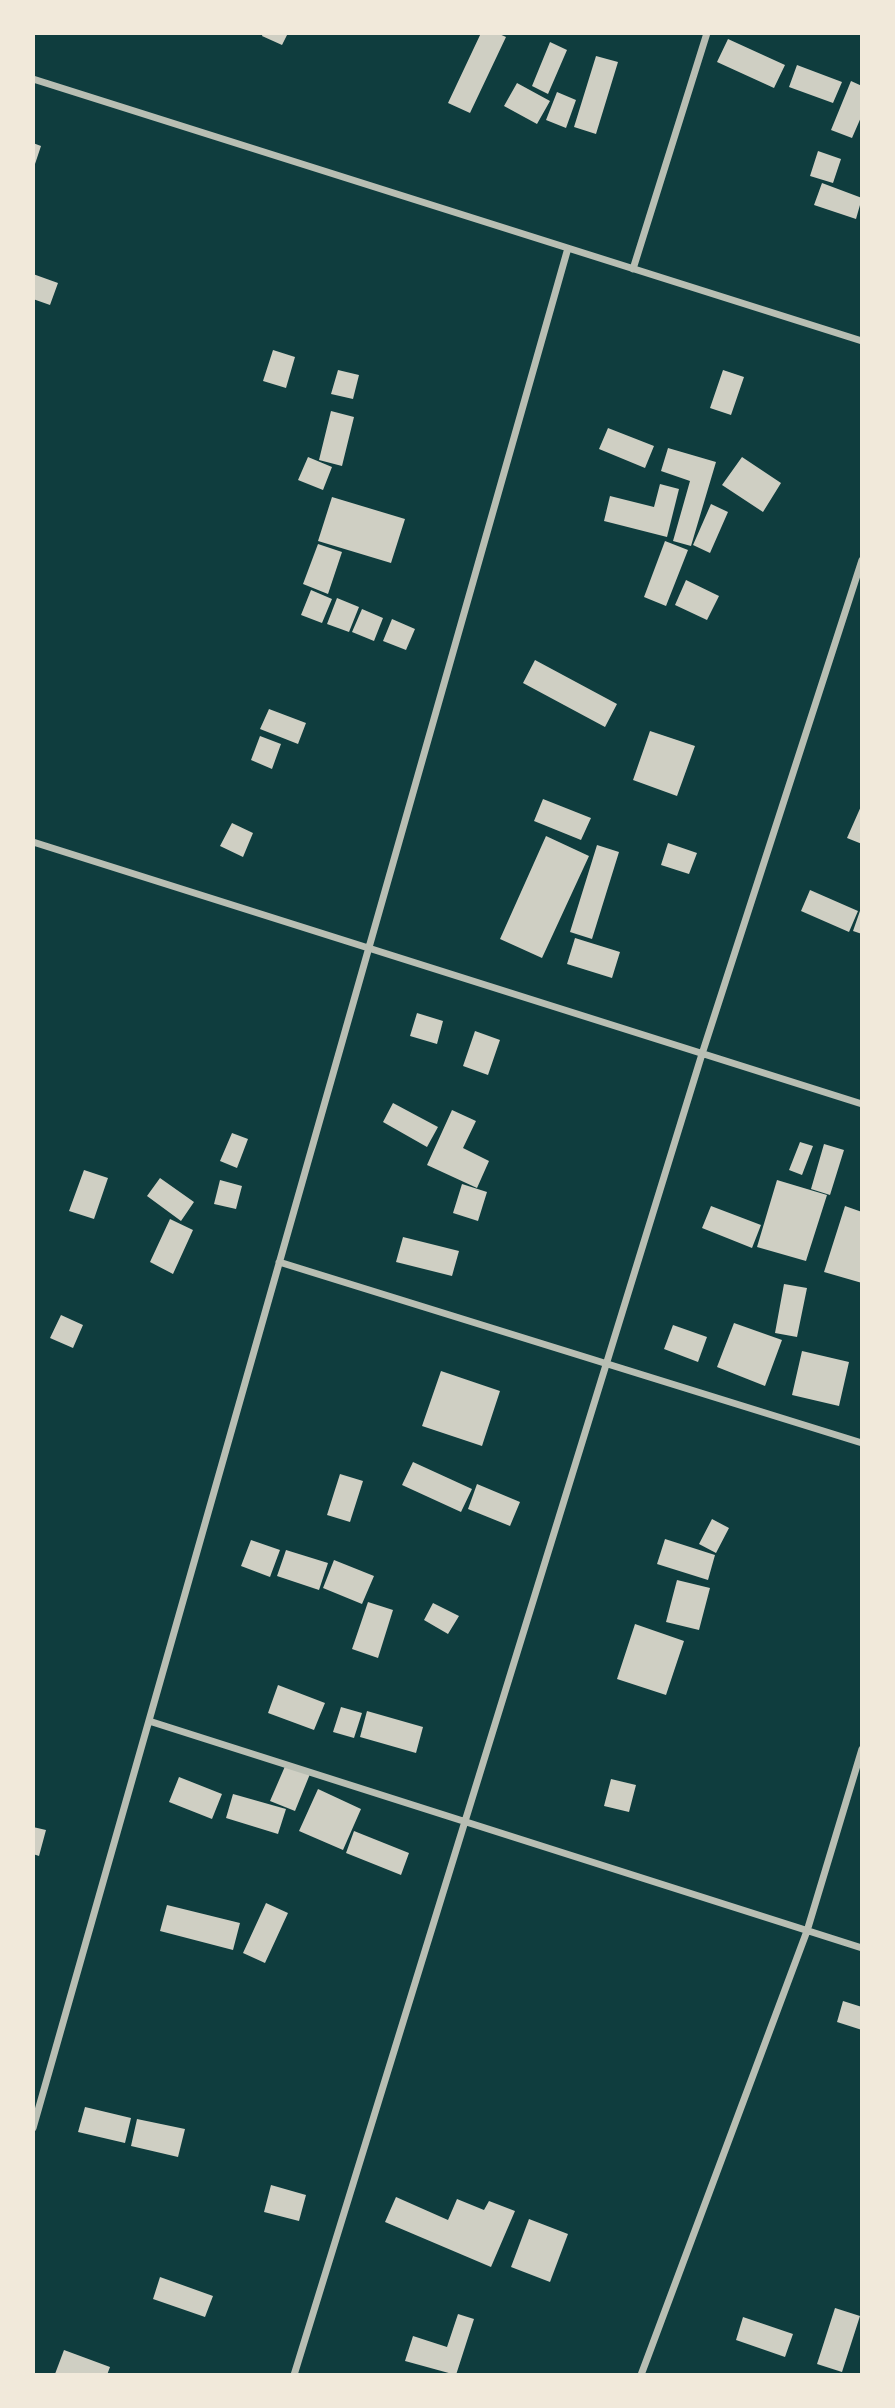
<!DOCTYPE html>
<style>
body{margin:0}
#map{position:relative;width:895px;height:2408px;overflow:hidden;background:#0f3d3e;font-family:Figtree,sans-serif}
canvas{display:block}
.frame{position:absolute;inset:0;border:35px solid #f1e9da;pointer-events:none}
</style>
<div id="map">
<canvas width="895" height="2408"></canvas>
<div class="frame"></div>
</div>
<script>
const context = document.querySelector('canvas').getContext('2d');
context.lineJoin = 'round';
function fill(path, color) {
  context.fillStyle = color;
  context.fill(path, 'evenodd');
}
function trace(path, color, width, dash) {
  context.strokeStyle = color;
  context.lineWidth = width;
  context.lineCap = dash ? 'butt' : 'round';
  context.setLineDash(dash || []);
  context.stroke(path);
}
fill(new Path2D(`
 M263,33h25l-6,12 -20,-9z
 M481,33h16l9,4 -36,76 -22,-10z
 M728,39l57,26 -11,23 -57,-26z
 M550,42l17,8 -19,44 -16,-8z
 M596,56l22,6 -22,72 -22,-7z
 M797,65l45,17 -9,21 -44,-16z
 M851,81l11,5v29l-10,23 -21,-8z
 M517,83l33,18 -13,23 -33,-18z
 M557,92l19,8 -10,28 -20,-8z
 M33,143l8,3 -7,21h-1z
 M818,151l23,8 -8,24 -23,-7z
 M822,183l40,15 -6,21 -42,-14z
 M33,274l25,9 -8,22 -17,-6z
 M273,350l22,7 -9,31 -23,-7z
 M338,370l21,5 -6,24 -22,-5z
 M723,370l21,7 -13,38 -21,-7z
 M331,411l23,6 -12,49 -23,-6z
 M608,428l46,18 -9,22 -46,-19z
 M668,448l48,14 -25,84 -18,-5 17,-60 -29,-10z
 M308,457l24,10 -9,23 -25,-10z
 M742,457l39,26 -18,29 -41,-27z
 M660,484l19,5 -12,48 -63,-16 6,-25 44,11z
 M332,497l73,22 -14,44 -73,-22z
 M711,504l17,8 -18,41 -17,-8z
 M665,541l23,9 -22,56 -22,-9z
 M318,544l24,8 -14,42 -25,-10z
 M686,580l33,16 -12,24 -32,-15z
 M311,590l21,9 -10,24 -21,-8z
 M337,598l22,9 -10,25 -22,-8z
 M362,609l21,9 -9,23 -22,-9z
 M392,619l23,10 -9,21 -23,-9z
 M535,660l82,44 -12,23 -82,-44z
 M269,709l37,14 -8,21 -38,-15z
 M650,731l45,15 -18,50 -44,-16z
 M260,736l21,8 -9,25 -21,-9z
 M543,799l48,19 -10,22 -47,-19z
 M862,804v40l-15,-6z
 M232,823l21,10 -10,24 -23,-11z
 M546,836l43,20 -47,102 -42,-19z
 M668,843l29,10 -8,21 -28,-9z
 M597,845l22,7 -27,87 -22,-7z
 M810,890l48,21 -9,21 -48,-21z
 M861,908h1v26l-9,-3z
 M575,938l45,14 -8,26 -45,-14z
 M417,1013l26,8 -6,23 -27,-8z
 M475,1031l25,9 -12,35 -25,-9z
 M393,1103l45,24 -11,20 -44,-25z
 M452,1110l24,11 -13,27 26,13 -12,27 -50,-23z
 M232,1133l16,6 -11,29 -17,-7z
 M800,1142l13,4 -11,29 -13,-5z
 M824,1144l20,6 -14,45 -19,-6z
 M84,1170l24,8 -14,41 -25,-8z
 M160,1178l34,24 -13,19 -34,-25z
 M220,1180l22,6 -6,23 -22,-5z
 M777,1180l50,15 -21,66 -49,-14z
 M462,1184l25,8 -9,29 -25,-8z
 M711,1206l50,19 -9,23 -50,-20z
 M845,1206l17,6v71l-38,-11z
 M170,1219l23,11 -20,44 -23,-12z
 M403,1237l56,14 -7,25 -56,-14z
 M784,1284l23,4 -10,49 -22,-4z
 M61,1315l22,10 -10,23 -23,-10z
 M734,1323l48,17 -17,46 -48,-19z
 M673,1325l34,12 -9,25 -34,-13z
 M802,1351l47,11 -10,44 -47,-11z
 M441,1371l59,20 -18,55 -60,-20z
 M413,1462l59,27 -11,23 -59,-27z
 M340,1474l23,7 -13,41 -23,-7z
 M477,1484l43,18 -10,24 -42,-17z
 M712,1519l17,9 -13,25 -17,-9z
 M665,1539l50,16 -7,25 -51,-16z
 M251,1540l29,10 -10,27 -29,-11z
 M286,1550l42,13 -9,27 -42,-14z
 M334,1560l40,16 -12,28 -39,-16z
 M677,1580l33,8 -11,42 -33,-8z
 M368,1602l25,8 -15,48 -26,-9z
 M433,1603l26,13 -11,18 -24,-14z
 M635,1624l49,17 -18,54 -49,-16z
 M278,1685l47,18 -11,27 -46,-17z
 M341,1707l21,6 -8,25 -21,-6z
 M367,1711l56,16 -7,26 -56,-16z
 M286,1764l24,10 -15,37 -25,-10z
 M179,1777l43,17 -10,25 -43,-17z
 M611,1779l25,6 -7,27 -25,-6z
 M318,1789l43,20 -18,41 -44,-19z
 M233,1794l53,15 -8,25 -52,-16z
 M33,1827l13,3 -7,26 -6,-2z
 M354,1831l55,22 -8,22 -55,-22z
 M266,1903l22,10 -23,50 -22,-10z
 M167,1905l73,18 -7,27 -73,-19z
 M843,2001l19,6v23l-25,-8z
 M85,2107l46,11 -6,25 -47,-11z
 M137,2119l48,10 -7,28 -47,-11z
 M271,2185l35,10 -7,26 -35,-9z
 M396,2197l52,23 9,-21 27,11 5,-9 26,10 -24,56 -106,-45z
 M529,2219l39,15 -18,48 -39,-15z
 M160,2277l53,19 -8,21 -52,-18z
 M835,2308l25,8 -18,56 -25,-8z
 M458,2314l16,5 -18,56 -51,-14 8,-25 34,11z
 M743,2317l50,17 -8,23 -49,-17z
 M64,2350l46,17 -3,8 -52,-1z`), '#cfcfc3');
trace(new Path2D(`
 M33,79l829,262
 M633,269l74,-236
 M33,842l829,262
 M279,1262l583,181
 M149,1721l713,227
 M33,2128l535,-1880
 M294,2375l408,-1321 160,-494
 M641,2375l166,-444 55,-182`), '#b8beb3', 7);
</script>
